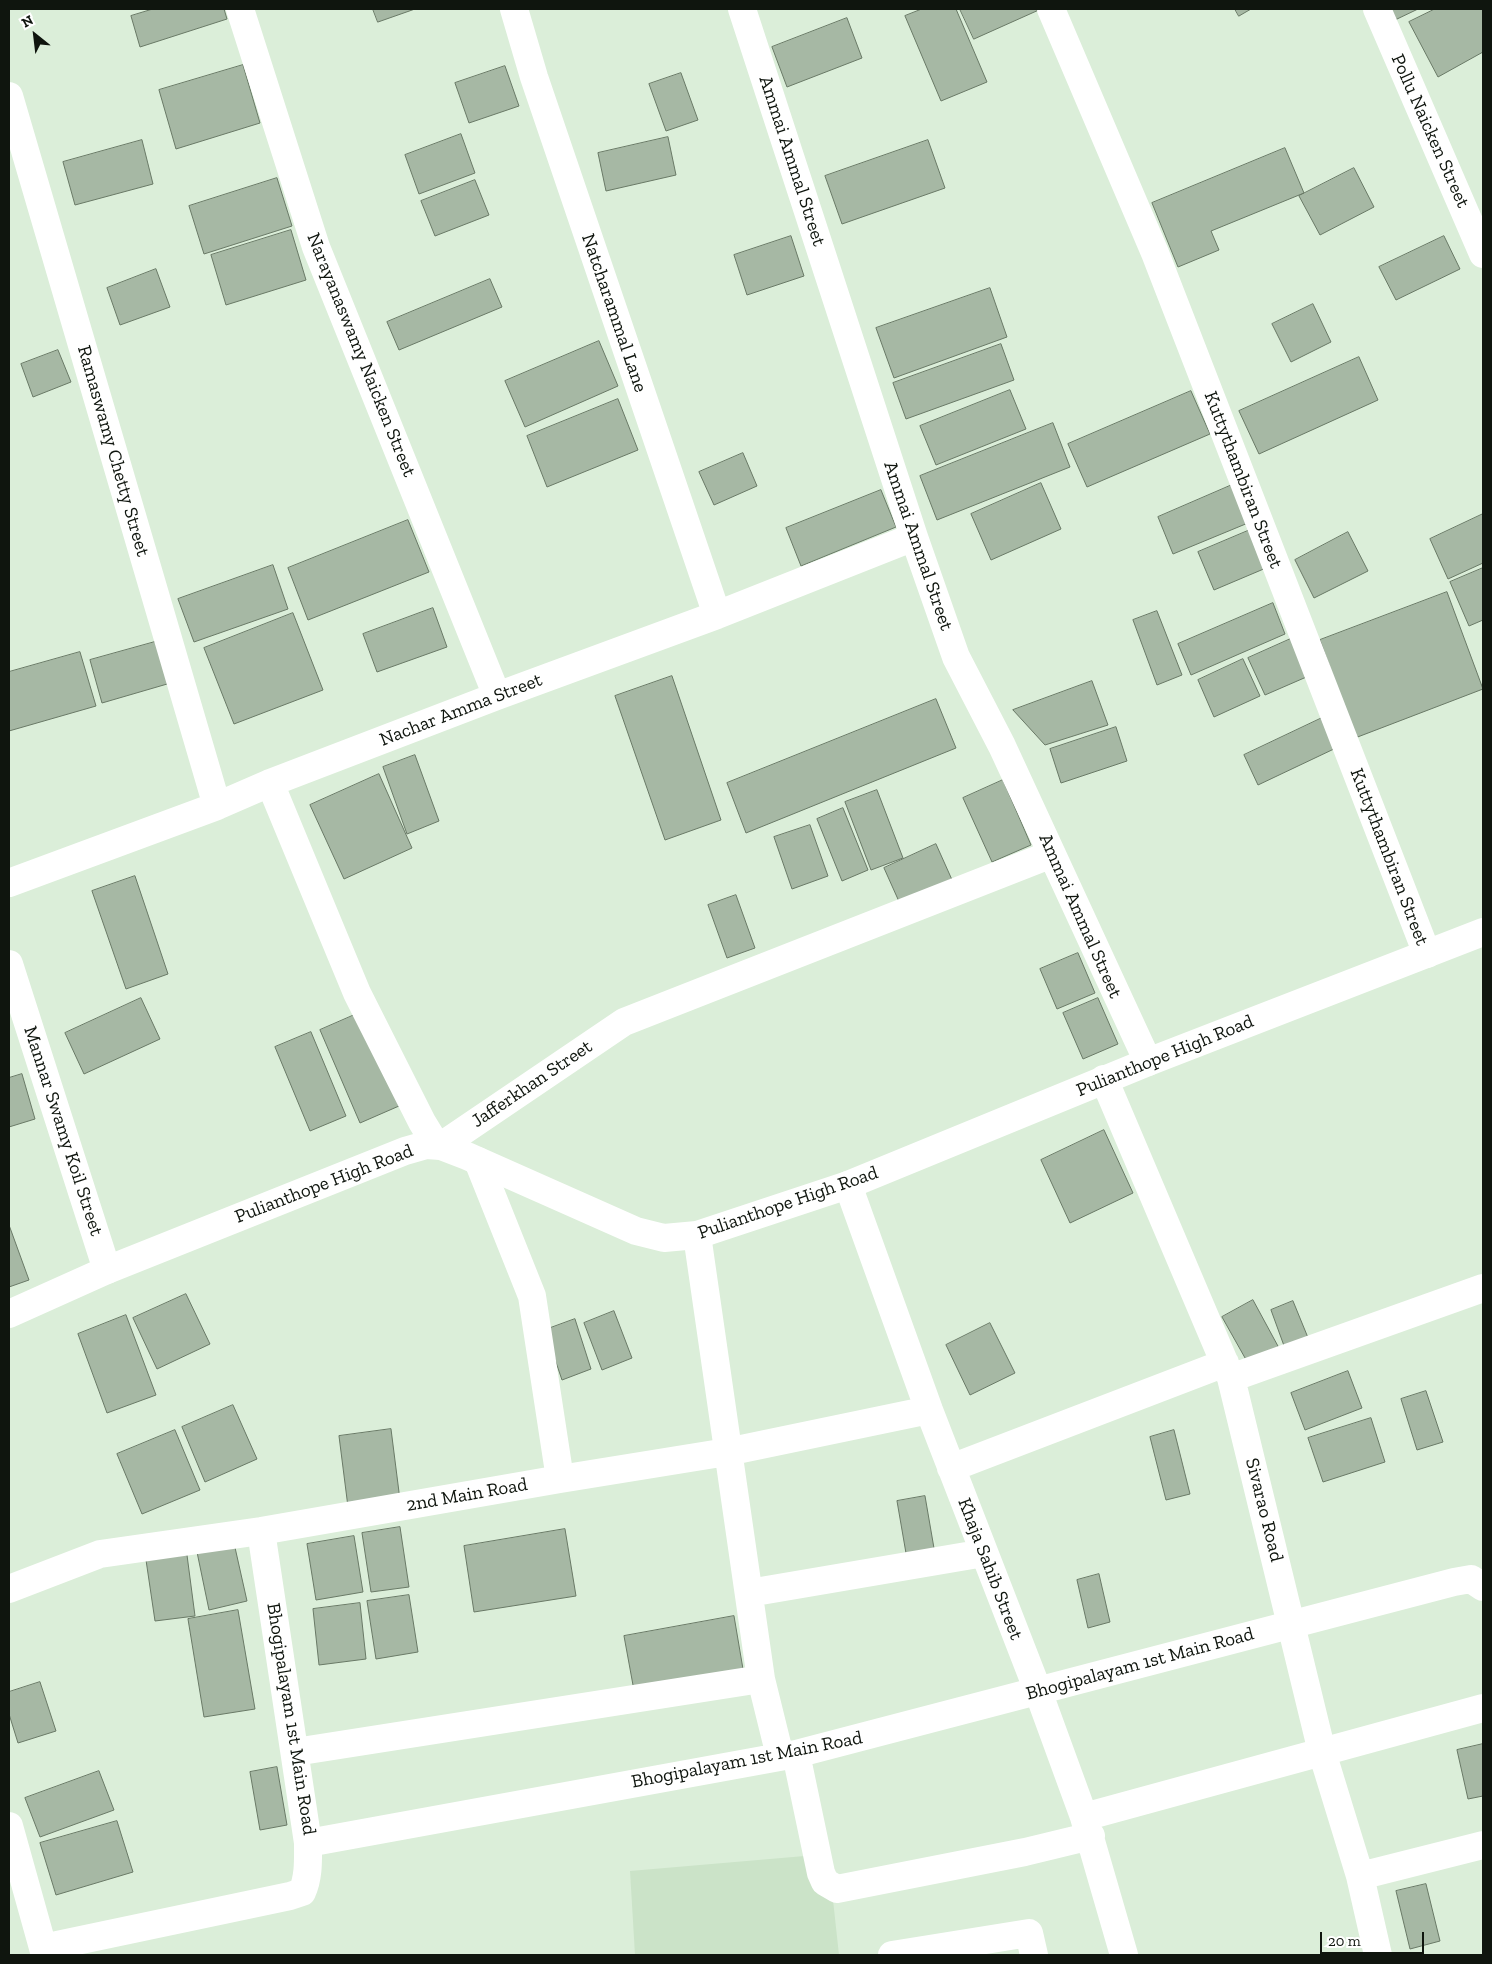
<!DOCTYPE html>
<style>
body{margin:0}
#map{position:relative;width:1492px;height:1964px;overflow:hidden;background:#dbeed9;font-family:"Zilla Slab",serif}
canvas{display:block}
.frame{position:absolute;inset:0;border:10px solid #0f150e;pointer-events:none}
.north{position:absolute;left:10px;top:10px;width:50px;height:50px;-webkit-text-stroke:4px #fff;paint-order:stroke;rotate:331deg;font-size:14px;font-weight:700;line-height:20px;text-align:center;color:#0f150e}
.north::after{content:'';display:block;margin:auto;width:18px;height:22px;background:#0f150e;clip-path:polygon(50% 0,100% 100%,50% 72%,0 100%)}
.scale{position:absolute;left:1320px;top:1932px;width:104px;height:22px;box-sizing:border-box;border:2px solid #0f150e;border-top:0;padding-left:6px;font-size:15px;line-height:18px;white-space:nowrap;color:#0f150e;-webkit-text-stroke:4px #fff;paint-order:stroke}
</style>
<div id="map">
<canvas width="1492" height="1964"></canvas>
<div class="frame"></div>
<div class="north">N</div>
<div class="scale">20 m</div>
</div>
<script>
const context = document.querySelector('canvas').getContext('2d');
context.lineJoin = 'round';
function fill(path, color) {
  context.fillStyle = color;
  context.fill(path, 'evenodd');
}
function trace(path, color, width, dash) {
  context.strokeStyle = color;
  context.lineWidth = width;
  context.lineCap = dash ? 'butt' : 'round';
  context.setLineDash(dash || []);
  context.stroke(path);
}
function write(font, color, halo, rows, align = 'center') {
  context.font = font + ' "Zilla Slab",serif';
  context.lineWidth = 4.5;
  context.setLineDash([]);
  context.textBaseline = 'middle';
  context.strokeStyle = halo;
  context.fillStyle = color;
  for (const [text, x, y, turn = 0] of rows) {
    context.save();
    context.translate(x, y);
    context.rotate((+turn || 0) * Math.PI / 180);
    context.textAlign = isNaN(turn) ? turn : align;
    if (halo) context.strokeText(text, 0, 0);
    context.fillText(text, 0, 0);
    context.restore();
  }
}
fill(new Path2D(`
 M828,1854l11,101h-204l-5,-84z`), '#cbe3c8');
const building = new Path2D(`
 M153,9h71l3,10 -87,28 -9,-31z
 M373,9h42l-37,13z
 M922,9h34l31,73 -46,19 -36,-85z
 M960,9h81l-67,30z
 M1235,9h16l-12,7z
 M1389,9h29l-23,11z
 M1435,9h48v43l-45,25 -29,-55z
 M847,18l15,40 -75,29 -15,-40z
 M243,65l17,58 -84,26 -17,-59z
 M505,66l14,40 -50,17 -14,-40z
 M681,73l17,47 -32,11 -17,-47z
 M461,134l14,39 -56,21 -14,-39z
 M668,137l8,38 -70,16 -8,-38z
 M142,140l11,44 -78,21 -12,-43z
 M928,140l17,48 -103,36 -17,-48z
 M1285,148l19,45 -93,38 8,19 -41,17 -26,-64z
 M1354,168l20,39 -54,28 -21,-39z
 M277,178l15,48 -88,28 -15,-48z
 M475,180l14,35 -54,21 -14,-35z
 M291,230l15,50 -80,25 -15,-50z
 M791,236l13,40 -57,19 -13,-40z
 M1444,236l16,33 -64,31 -17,-33z
 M156,269l14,38 -50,18 -13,-37z
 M490,279l12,28 -103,43 -12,-28z
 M990,288l17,49 -113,41 -18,-50z
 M1313,304l18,38 -40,20 -19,-38z
 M599,341l19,45 -93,41 -20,-46z
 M1001,344l13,36 -108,39 -13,-36z
 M58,350l13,32 -38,15 -12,-33z
 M1359,357l19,43 -119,54 -20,-43z
 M1010,390l16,39 -90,36 -16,-39z
 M1191,391l19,43 -123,53 -19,-43z
 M618,399l20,51 -91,37 -20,-51z
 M1053,423l17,44 -133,53 -17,-44z
 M743,453l14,33 -43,19 -15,-33z
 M1041,483l20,46 -70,31 -20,-46z
 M1232,485l16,38 -75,31 -15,-37z
 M881,490l15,37 -95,39 -15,-38z
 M1483,514v49l-35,16 -18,-40z
 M408,520l21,52 -121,48 -20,-52z
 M1250,530l16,38 -52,22 -16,-38z
 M1348,532l20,39 -54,27 -19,-38z
 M273,565l15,44 -94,33 -16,-43z
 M1483,568v52l-14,6 -19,-44z
 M1447,592l36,97 -128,49 -35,-98z
 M1273,603l12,31 -94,41 -13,-31z
 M433,608l14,39 -70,25 -14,-38z
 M1157,611l25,64 -25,10 -24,-65z
 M293,613l30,77 -89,34 -30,-76z
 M1295,637l16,38 -46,20 -17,-37z
 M162,640l12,42 -72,21 -12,-43z
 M80,652l16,54 -87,25v-59z
 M1243,659l17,37 -46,21 -16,-37z
 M672,676l49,144 -56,20 -50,-144z
 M1092,681l16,44 -63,20 -32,-35z
 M936,699l20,49 -210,85 -19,-50z
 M1322,718l14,30 -78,37 -14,-30z
 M1116,727l11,34 -66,22 -11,-34z
 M415,755l24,66 -32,13 -24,-67z
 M379,774l33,74 -68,31 -34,-74z
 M1003,780l28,65 -39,17 -29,-64z
 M877,790l26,68 -32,12 -26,-68z
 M843,808l25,62 -26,11 -25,-62z
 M810,825l18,51 -36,13 -18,-52z
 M936,844l17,38 -52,24 -17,-38z
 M135,876l33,98 -42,15 -34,-98z
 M736,895l19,53 -28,10 -19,-53z
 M1078,953l17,40 -38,16 -17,-40z
 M141,998l19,41 -76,35 -19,-41z
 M1098,998l20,46 -35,15 -20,-46z
 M359,1013l40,93 -39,17 -40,-93z
 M311,1032l35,84 -36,15 -35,-84z
 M22,1074l13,45 -26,8v-49z
 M1104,1130l29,63 -63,30 -29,-63z
 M9,1225l20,55 -20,7z
 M186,1294l24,50 -53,25 -24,-51z
 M1253,1300l26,48 -30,17 -27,-48z
 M1293,1301l18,44 -24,9 -16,-44z
 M614,1311l18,47 -30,12 -18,-47z
 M126,1315l30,80 -49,18 -29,-79z
 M575,1319l16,50 -29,11 -17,-50z
 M990,1323l25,50 -45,22 -24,-50z
 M1348,1371l14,37 -57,22 -14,-37z
 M1426,1391l17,51 -26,8 -16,-51z
 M233,1405l24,54 -52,23 -23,-55z
 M1371,1418l14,44 -62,20 -15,-44z
 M391,1429l9,71 -52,7 -9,-71z
 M175,1430l25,60 -58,24 -25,-60z
 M1174,1430l16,64 -24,6 -16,-63z
 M925,1496l10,58 -28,5 -10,-58z
 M400,1527l9,60 -38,5 -9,-59z
 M565,1529l11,67 -102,16 -10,-66z
 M354,1536l9,56 -47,8 -9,-56z
 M234,1543l13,58 -38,9 -12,-58z
 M187,1555l8,61 -40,5 -9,-61z
 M1099,1574l11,48 -22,6 -11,-48z
 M409,1595l9,57 -42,7 -9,-58z
 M360,1603l6,56 -47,6 -6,-56z
 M238,1610l17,99 -51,8 -16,-98z
 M734,1616l10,59 -109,21 -11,-60z
 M40,1682l16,49 -38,12 -9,-29v-22z
 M1483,1744v52l-15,3 -11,-49z
 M277,1767l10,58 -27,5 -10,-58z
 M99,1771l15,39 -74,27 -15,-39z
 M117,1821l16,51 -77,23 -16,-52z
 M1426,1884l14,57 -30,8 -14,-58z`);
fill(building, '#a6b8a4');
trace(building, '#697966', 1);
trace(new Path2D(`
 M240,9l76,238 181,449
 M514,9l20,68 183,538
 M742,9l172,528 42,120 46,89 146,316
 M1051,9l104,244 272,701
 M1377,9l106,245
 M9,96l208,710
 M270,783l87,210 65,129 11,18 8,6 183,-124 428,-168
 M9,883l208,-77 53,-23 227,-87 220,-81 197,-78
 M9,964l98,306
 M1104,1079l127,299 91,374 38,124 18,79
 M478,1161l54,135 28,183
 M848,1185l81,225 109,281 46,126 40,138
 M697,1235l64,444 19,77
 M1231,1378l252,-90
 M951,1468l274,-105
 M261,1531l47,312 488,-89 658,-172 17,-3 12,8
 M9,1589l91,-35 161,-23 299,-52 167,-27 202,-42
 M749,1593l235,-40
 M295,1752l466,-73
 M796,1754l25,119 4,9 12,7 188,-37 66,-16
 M1084,1817l399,-109
 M9,1826l36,129
 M1360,1876l123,-31
 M43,1948l247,-52 12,-4c7,-15 6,-33 6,-49
 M892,1955l137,-22 5,22`), '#fff', 28);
trace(new Path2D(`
 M9,1314l98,-44 298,-119 21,-6 15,1 26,10 169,75 28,7 33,-3 151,-50 300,-123 335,-130`), '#fff', 28);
write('19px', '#0f150e', '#fff', [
 ["Pollu Naicken Street",1430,131,66],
 ["Ammai Ammal Street",792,161,72],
 ["Natcharammal Lane",614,313,71],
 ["Narayanaswamy Naicken Street",361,355,68],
 ["Ramaswamy Chetty Street",113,451,74],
 ["Kuttythambiran Street",1243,480,69],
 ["Ammai Ammal Street",918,546,71],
 ["Nachar Amma Street",461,710,-21],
 ["Kuttythambiran Street",1389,857,69],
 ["Ammai Ammal Street",1080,916,66],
 ["Pulianthope High Road",1165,1056,-22],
 ["Jafferkhan Street",532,1084,-34],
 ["Mannar Swamy Koil Street",63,1131,72],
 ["Pulianthope High Road",324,1184,-21],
 ["Pulianthope High Road",788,1203,-19],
 ["2nd Main Road",467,1495,-10],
 ["Sivarao Road",1264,1510,76],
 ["Khaja Sahib Street",990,1569,69],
 ["Bhogipalayam 1st Main Road",1140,1664,-15],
 ["Bhogipalayam 1st Main Road",291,1719,81],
 ["Bhogipalayam 1st Main Road",747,1760,-11]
]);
</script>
